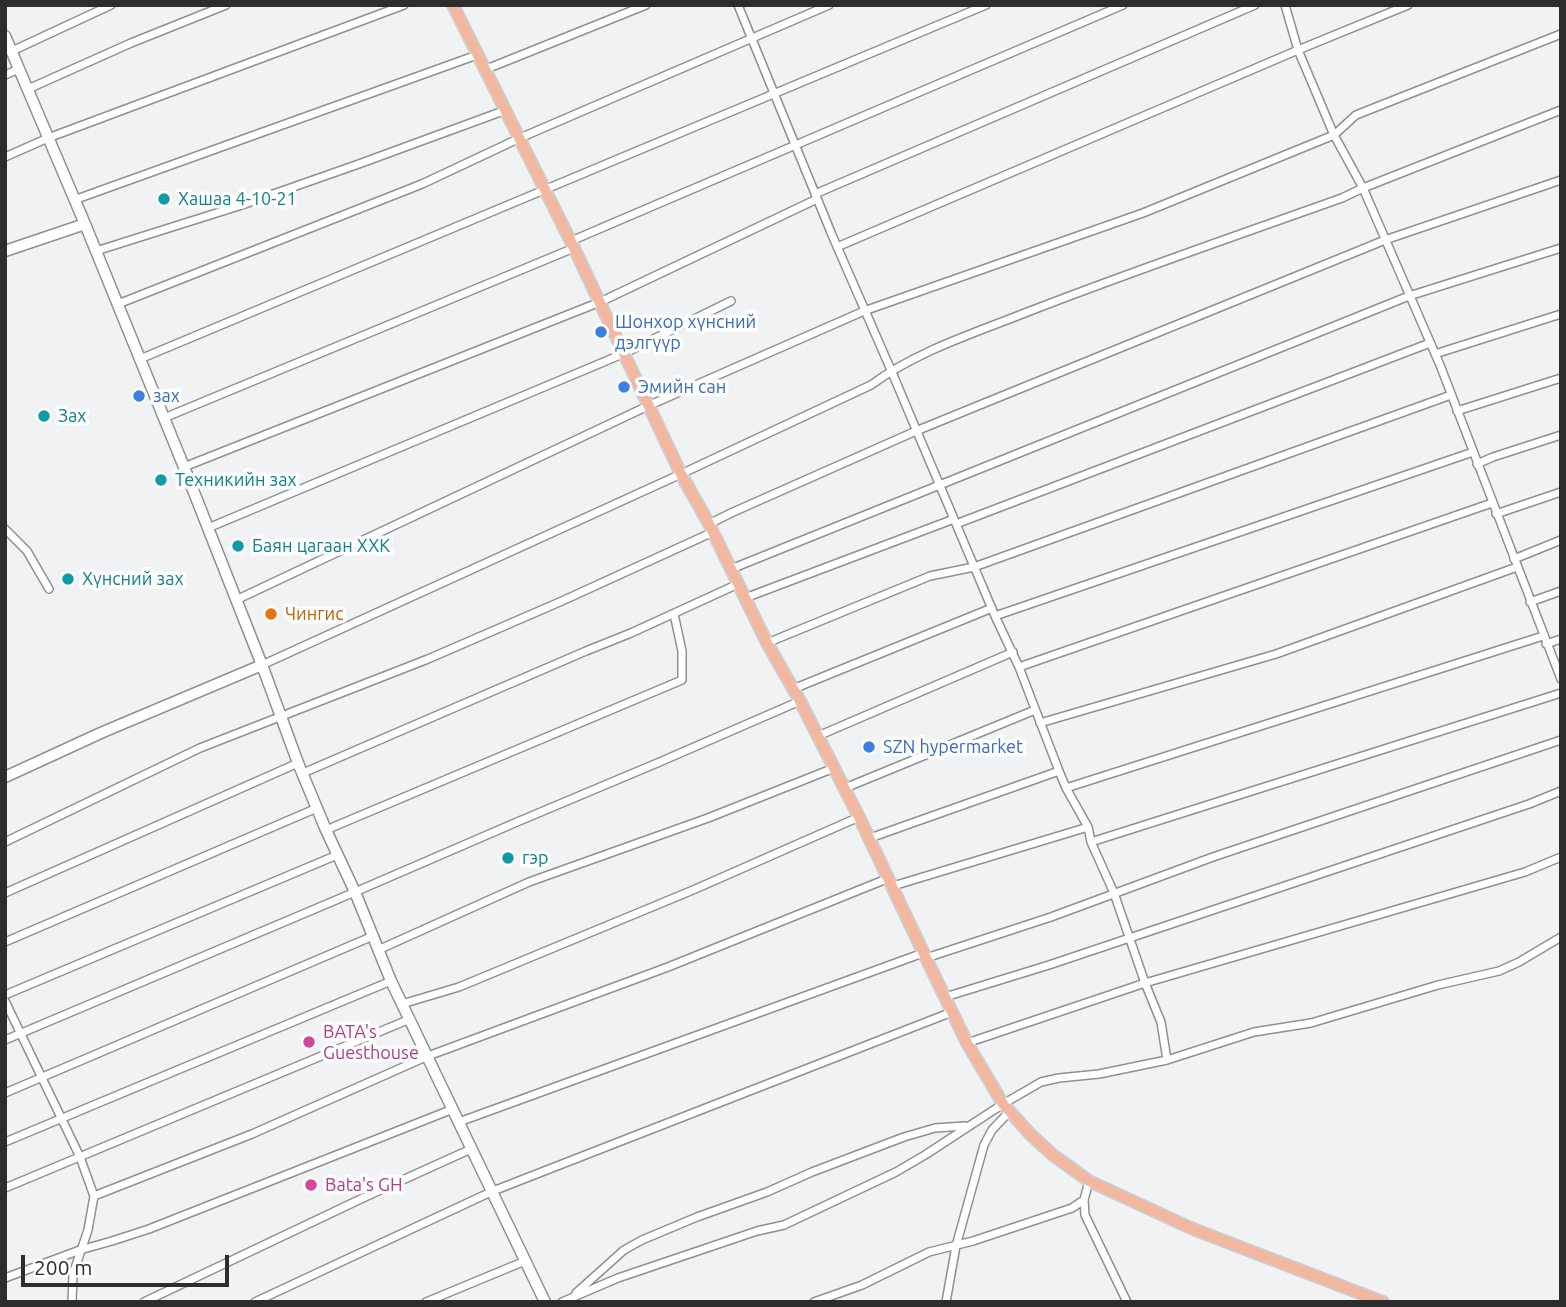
<!DOCTYPE html>
<meta charset="utf-8">
<style>
body{margin:0}
#map{position:relative;width:1566px;height:1307px;overflow:hidden;background:#f0f2f4;font-family:Ubuntu,sans-serif}
canvas{display:block}
.frame{position:absolute;inset:0;border:7px solid #2d2d2e;pointer-events:none}
.scale{position:absolute;left:21px;top:1255px;width:208px;height:32px;box-sizing:border-box;border:4px solid #2d2d2e;border-top:0;padding-left:9px;font-size:21px;line-height:24px;white-space:nowrap;color:#2d2d2e;-webkit-text-stroke:5px #fff;paint-order:stroke}
</style>
<div id="map">
<canvas width="1566" height="1307"></canvas>
<div class="frame"></div>
<div class="scale">200 m</div>
</div>
<script>
const context = document.querySelector('canvas').getContext('2d');
context.lineJoin = 'round';
function trace(path, color, width, dash) {
  context.strokeStyle = color;
  context.lineWidth = width;
  context.lineCap = dash ? 'butt' : 'round';
  context.setLineDash(dash || []);
  context.stroke(path);
}
function write(font, color, halo, rows, align = 'center') {
  context.font = font + ' Ubuntu,sans-serif';
  context.lineWidth = 7;
  context.setLineDash([]);
  context.textBaseline = 'middle';
  context.strokeStyle = halo;
  context.fillStyle = color;
  for (const [text, x, y, turn = 0] of rows) {
    context.save();
    context.translate(x, y);
    context.rotate((+turn || 0) * Math.PI / 180);
    context.textAlign = isNaN(turn) ? turn : align;
    if (halo) context.strokeText(text, 0, 0);
    context.fillText(text, 0, 0);
    context.restore();
  }
}
const street = new Path2D(`
 M738,5l94,230 59,135 104,246 24,51 40,104 7,17 22,39 3,15 23,51 31,90 16,39 6,38
 M1285,5l13,45 36,85 29,53 77,177 121,314
 M12,51l99,-46
 M484,70l162,-65
 M5,75l14,-6
 M28,89l103,-46 95,-38
 M5,157l43,-19 356,-133
 M815,194l440,-189
 M74,200l403,-145
 M571,241l552,-236
 M837,247l461,-197 110,-45
 M96,251l146,-46 114,-40 150,-55
 M118,304l304,-120 98,-46 309,-133
 M1435,354l126,-40
 M140,359l846,-354
 M1457,411l104,-33
 M164,418l410,-170
 M1477,464l16,-7 68,-22
 M184,467l416,-165 217,-103
 M1496,514l65,-22
 M709,524l22,-11 185,-82 469,-191 176,-60
 M956,524l474,-181
 M208,528l417,-175 106,-52
 M5,529l22,22 22,38
 M1514,559l47,-19
 M731,569l678,-273 152,-48
 M745,598l209,-79
 M236,600l414,-195 214,-94 279,-98 191,-78 22,-20 205,-81
 M1530,602l31,-11
 M995,616l478,-164
 M767,643l163,-67 44,-9 477,-172
 M1546,644l15,-5
 M262,665l419,-191 190,-89c48,-35 104,-52 159,-74 103,-40 208,-76 312,-113l21,-10 198,-78
 M1019,667l473,-164
 M793,689l199,-81
 M1040,723l236,-69 241,-87
 M818,736l195,-84
 M303,773l283,-122 45,-18 107,-49
 M845,788l190,-78
 M1066,788l477,-152
 M326,830l356,-150v-29l-8,-37
 M870,838l189,-67
 M5,842l195,-94 228,-89 134,-58 151,-69
 M1091,842l470,-149
 M893,886l195,-59
 M5,893l293,-130
 M5,942l312,-134
 M378,950l151,-68 179,-64 126,-50
 M926,958l125,-41 162,-60 348,-117
 M5,995l332,-140
 M945,997l104,-32 480,-161 32,-13
 M5,1001l75,156 14,39 -6,34 -15,44 -1,28
 M402,1004l57,-17 234,-97 166,-73
 M5,1040l350,-148 162,-70 145,-61 138,-60
 M967,1043l178,-60 380,-111 36,-15
 M5,1093l368,-157
 M459,1122l464,-169
 M5,1142l386,-161
 M1089,1181l-5,19 1,15 42,87
 M5,1188l405,-169
 M94,1196l158,-62 176,-78 240,-89 221,-89
 M5,1278l75,-28 32,-9 37,-12 304,-120
 M576,1293l48,-43 18,-10 55,-23 70,-25 45,-20 92,-35 31,-9 30,-2
 M144,1302l221,-105 106,-48
 M255,1302l238,-111 459,-179
 M426,1302l99,-41
 M562,1302l56,-24 139,-47 27,-6 112,-53 29,-17 78,-51 38,-22 18,-4 40,-4 68,-14 87,-28 57,-9 127,-38 61,-14 20,-9 42,-25
 M814,1302l48,-17 67,-33 44,-11 99,-33 12,-8
 M946,1302l10,-56 28,-101 8,-15 18,-19`);
const secondary = new Path2D(`
 M5,36l80,188 99,243 78,198 36,98 28,67 29,62 36,89 154,321
 M5,251l80,-27
 M5,777l98,-45 159,-67`);
const primary = new Path2D(`
 M453,5l121,243 107,226 28,50 58,119 33,58 59,116 67,141 41,85 36,61 28,31 22,20 36,26 104,48 190,73`);
trace(street, '#8e9091', 10);
trace(secondary, '#8e9091', 13);
trace(primary, '#cdcdcd', 14);
trace(street, '#fff', 7);
trace(secondary, '#fff', 10);
trace(primary, '#f3b69e', 10);
for (const [x, y, r, color] of [
 [164,199,7,"#0f9aa8"],
 [601,332,7,"#3f7fe0"],
 [624,387,7,"#3f7fe0"],
 [139,396,7,"#3f7fe0"],
 [44,416,7,"#0f9aa8"],
 [161,480,7,"#0f9aa8"],
 [238,546,7,"#0f9aa8"],
 [68,579,7,"#0f9aa8"],
 [271,614,7,"#e8710a"],
 [869,747,7,"#3f7fe0"],
 [508,858,7,"#0f9aa8"],
 [309,1042,7,"#d1479c"],
 [311,1185,7,"#d1479c"]
]) {
  const dot = new Path2D();
  dot.arc(x, y, r, 0, 2 * Math.PI);
  context.fillStyle = color;
  context.fill(dot);
  trace(dot, '#fff', 2.5);
}
write('18px', '#0d838f', '#fff', [
 ["Хашаа 4-10-21",178,199],
 ["Зах",58,416],
 ["Техникийн зах",175,480],
 ["Баян цагаан ХХК",252,546],
 ["Хүнсний зах",82,579],
 ["гэр",522,858]
], 'left');
write('18px', '#366cbe', '#fff', [
 ["Шонхор хүнсний",615,322],
 ["дэлгүүр",615,343],
 ["Эмийн сан",638,387],
 ["зах",153,396],
 ["SZN hypermarket",883,747]
], 'left');
write('18px', '#c56008', '#fff', [
 ["Чингис",285,614]
], 'left');
write('18px', '#b23c85', '#fff', [
 ["BATA's",323,1032],
 ["Guesthouse",323,1053],
 ["Bata's GH",325,1185]
], 'left');
</script>
